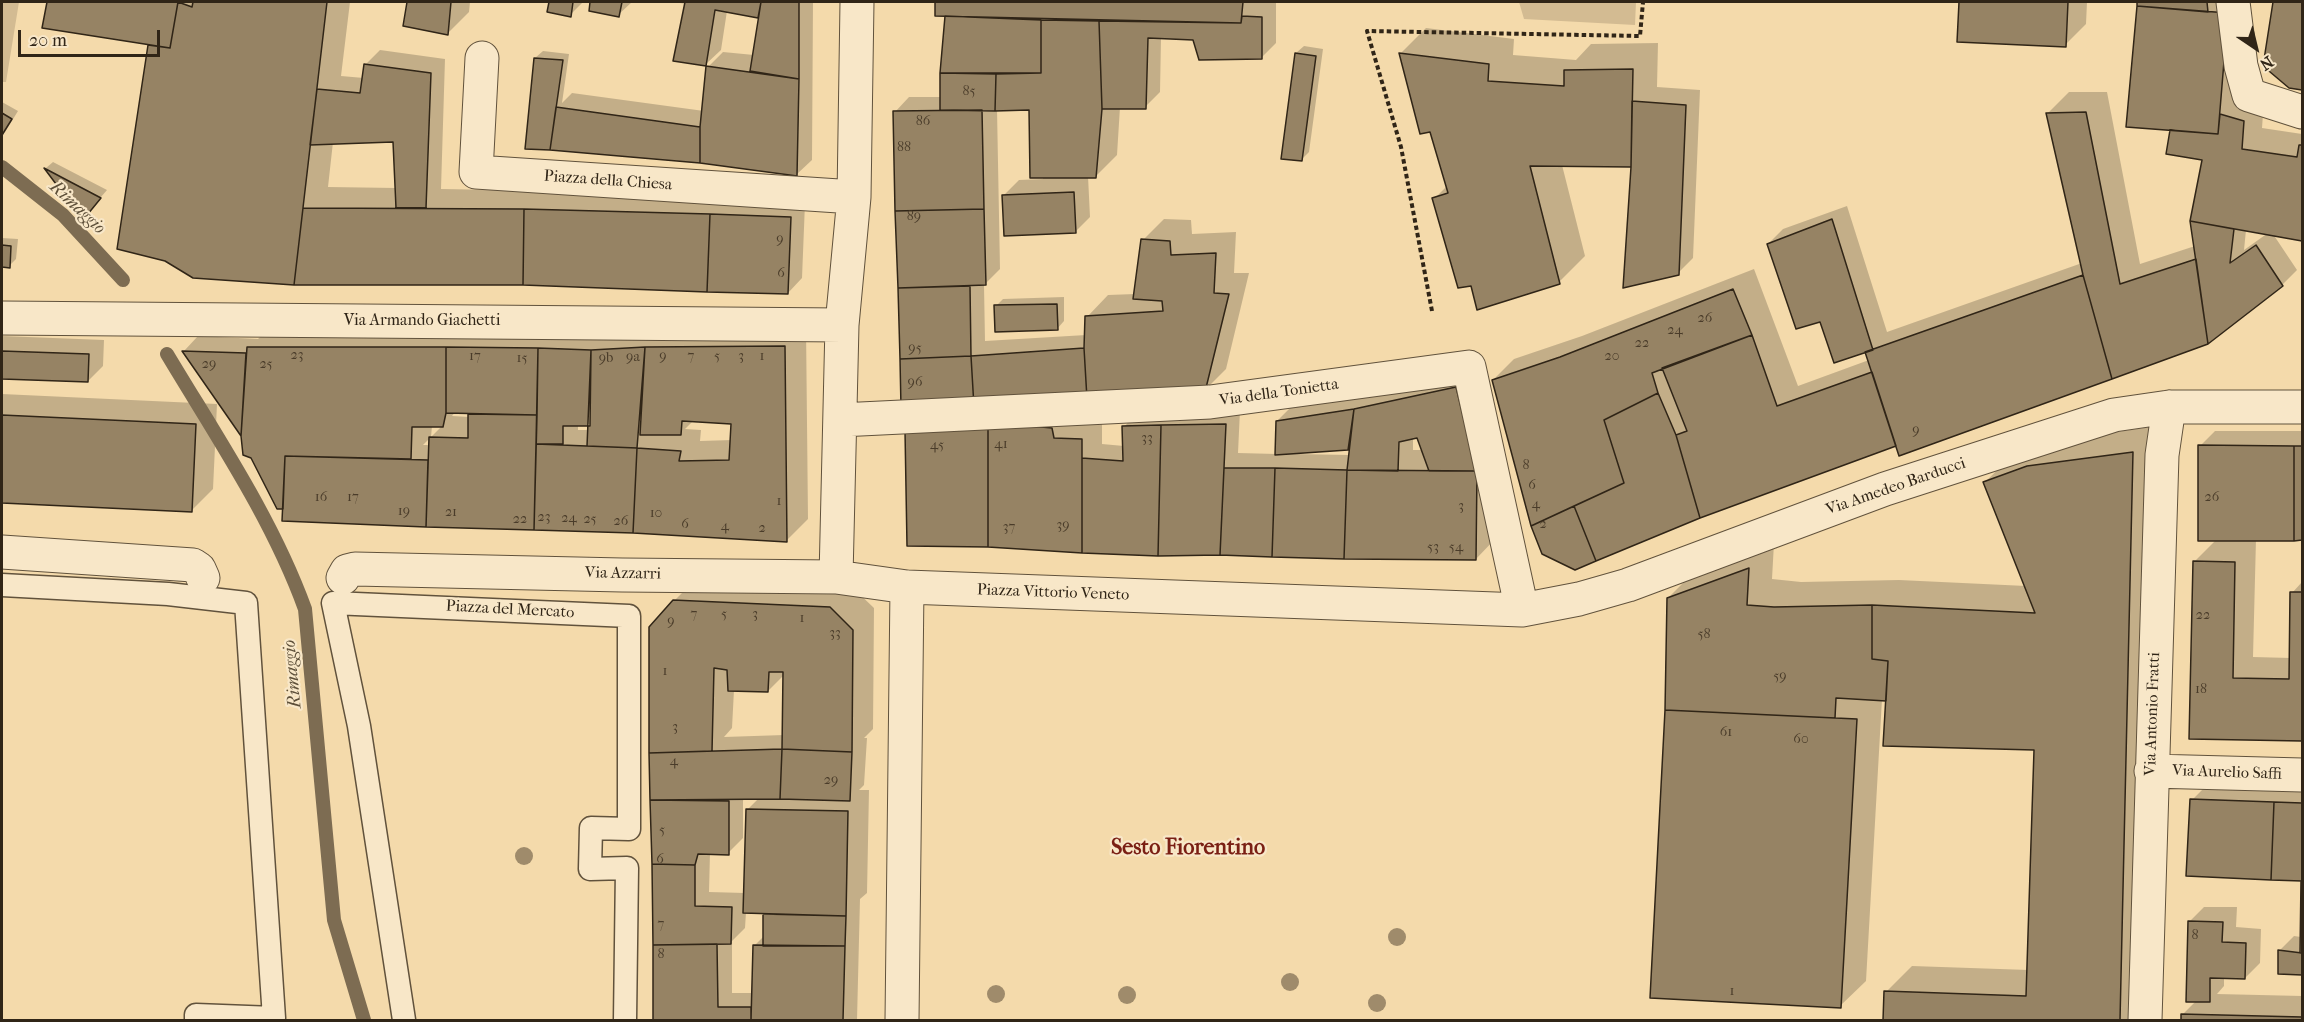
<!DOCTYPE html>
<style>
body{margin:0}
#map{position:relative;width:2304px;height:1022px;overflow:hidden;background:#f4daab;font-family:"IM FELL French Canon",serif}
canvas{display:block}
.frame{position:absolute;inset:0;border:3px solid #302517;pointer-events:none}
.north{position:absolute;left:2226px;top:18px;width:60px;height:60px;-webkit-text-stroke:4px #f8e7c8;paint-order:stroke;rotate:145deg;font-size:16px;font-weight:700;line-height:24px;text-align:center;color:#302517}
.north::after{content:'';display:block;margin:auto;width:21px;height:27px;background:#302517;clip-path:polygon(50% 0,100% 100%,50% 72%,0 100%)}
.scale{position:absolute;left:18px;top:30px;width:142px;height:27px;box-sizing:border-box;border:3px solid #302517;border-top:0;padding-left:8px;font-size:18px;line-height:21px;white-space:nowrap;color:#302517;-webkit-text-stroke:4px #f8e7c8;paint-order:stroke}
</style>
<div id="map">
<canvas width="2304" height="1022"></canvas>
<div class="frame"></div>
<div class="north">N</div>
<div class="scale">20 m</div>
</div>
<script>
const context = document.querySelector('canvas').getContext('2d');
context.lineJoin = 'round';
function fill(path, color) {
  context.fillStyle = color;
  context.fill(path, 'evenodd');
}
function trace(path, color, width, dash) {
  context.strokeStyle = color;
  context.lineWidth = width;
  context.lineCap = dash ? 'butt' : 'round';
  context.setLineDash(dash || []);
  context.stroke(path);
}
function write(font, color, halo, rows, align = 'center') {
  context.font = font + ' "IM FELL French Canon",serif';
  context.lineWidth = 4.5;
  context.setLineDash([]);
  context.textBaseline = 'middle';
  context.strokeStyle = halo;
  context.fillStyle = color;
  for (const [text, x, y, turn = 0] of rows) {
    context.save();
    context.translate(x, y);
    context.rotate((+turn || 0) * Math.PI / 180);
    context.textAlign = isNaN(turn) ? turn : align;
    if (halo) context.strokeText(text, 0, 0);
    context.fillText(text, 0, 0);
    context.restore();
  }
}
fill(new Path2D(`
 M2,2h17l-13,80h-4z
 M1519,2h117l-1,23 -111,-6z`), '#d3bb92');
fill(new Path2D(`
 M48,2h302l-9,74 23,2 1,-13 15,-15 65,9 -4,130 289,5 75,9 -3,75 -14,15 -265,-9h-229l-100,-8 -28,-17 -47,-11 31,-204 -106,-18zM395,140l2,48 -69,-1 5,-45z
 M408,2h62l-1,10 -21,21 -43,-8z
 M550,2h33l-13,13 -21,-4z
 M592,2h40l-14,13 -27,-5z
 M672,2h141l-1,158 -15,14 -97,-12 -150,-14 -15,-90 8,-7 26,3 -7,49 10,-10 132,18 4,-44 15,-15 31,3 6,-38 -33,-6 -6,39 -15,14 -19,-60z
 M936,2h340v41l-15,15 -66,-20 -34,-1 -1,55 -15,15h-25l-3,48 -21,21h-8l2,41 -15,15 -71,-37 15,-15 24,-1v-2l-13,-68h-33l3,160 -16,16 1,56 101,-6 1,-18 21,-22 27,-1 8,-54 21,-21 27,1 1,14 44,-2 -2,41h15l-23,96 -22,22 -102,27v26l22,2v-19l14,-15 102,-2 -2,43 39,1v-33l15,-15 178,-33 27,164 -21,22 -394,-8 -180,-144 -7,-295 14,-15h32l5,-80 2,-2 -11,-1zM1418,437l5,13h-10v-12zM1350,448l-1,7 -53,-1v-2z
 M1960,2h127l-1,22 -21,21 -106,-4z
 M2138,2h110l-7,91 23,7 -2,28 40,6v105l-29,-5 24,36 -15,15 -385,159 -197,73 -207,-137 21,-21 68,-23 172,-67 44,117 71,-26 -2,-7 -46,-33 -53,-76 15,-15 64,-23 40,126 195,-69 -34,-150 21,-21h38l33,172 55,-18 -3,-25 12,-62 -32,-30 -44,-3zM2246,230l22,3 -24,17z
 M2275,2h27v87l-13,-3 -25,-21z
 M1426,28l88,11 -1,16 63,5 15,-16 67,-1 -1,44 43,3 -7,168 -15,15 -46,-107 -70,-1 23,91 -26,26 -87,2 -38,-85 13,-13 -16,-55 -31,-77z
 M1304,46l19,3 -14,103 -7,7 -6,-106z
 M2,102l16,9 -16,26z
 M53,162l54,28 -24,28 -37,-50z
 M2,238l16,1 -2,20 -7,7 -7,-1z
 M1064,297v24l-7,8 -61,-23 7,-7z
 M806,326l2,193 -22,22 -153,-10 -207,-6 -142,-17 -41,-72 -59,-85 14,-15 60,3 12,-12zM456,411l17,1 -3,5 -18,-1zM694,420l38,3v17l-32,1 1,-11 -16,-1zM578,424h13v6h-13zM432,426h10l-11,11zM431,437l-1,8h-7z
 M2,336l102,4 -1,26 -15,15 -86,-4z
 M2,394l215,10 -4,85 -22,22 -189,-9z
 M2158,426l-13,594h-261l2,-28 26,-26 117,4 6,-222 -153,-49 -16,282 -26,25 -174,-296 2,-112 26,-26 80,-29 -2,36 29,3 98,-2 127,6 -41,-104 26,-25 43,-16z
 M2215,431h87v108h-46l-3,118 38,1 1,-65 10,-11v157l-111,-2 4,-176 22,-22 -17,-93z
 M696,579l155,7 23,22 -1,121 -9,9h3l-3,47 -5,5h10l-2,103 -7,6 -3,121h-203l-4,-267 24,-152zM785,674l-1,61 -60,2 8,-9 2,-38 34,1zM759,798l-12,12 -2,83 -36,-1 1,-39h18l15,-15v-39zM746,912h21l-2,2 -1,22 -9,9 -2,48h-21v-52l13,-13z
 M2207,785l95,3v91l-114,-4 4,-75z
 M2302,888v85h-23v-22l15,-15 7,1z
 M2204,907h33l-1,20 25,2 -1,34 -15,15 -21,-1v9l-7,8 85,2v24h-119v-6l14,-14 -8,-78z`), '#0003');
trace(new Path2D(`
 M2,167l61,48 60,65
 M167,354c49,82 105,164 138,255l29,311 30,100`), '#7d6c52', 14);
const building = new Path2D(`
 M47,2h131l-8,46 -128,-20z
 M178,2l14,5 1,-5h134l-33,283 -101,-7 -28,-17 -48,-12 31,-204 22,3z
 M407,2h44l-3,33 -45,-9z
 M549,2h24l-2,15 -24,-5z
 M590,2h32l-3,15 -30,-6z
 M685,2h76l-3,16 -43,-8 -9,56 -33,-5z
 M761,2h38v77l-49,-8z
 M935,2h308l-2,21 -306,-7z
 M1959,2h109l-2,45 -109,-5z
 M2137,2h70l1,10 -71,-6z
 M2273,2h29v88l-13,-2 -26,-22z
 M2137,6l91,7 -10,121 -92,-7z
 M945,16l96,4v53h-101z
 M1242,16l20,1v42l-63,1 -6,-20 -45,-2 -2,71h-44l-3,-88 142,2z
 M1041,20l58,1 3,88 -6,69h-66l-1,-68 -34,1 1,-37 45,-1z
 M1295,53l21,3 -14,105 -21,-2z
 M1399,53l90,11 -1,17 76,5v-16l69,-1 -2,98 -101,-1 30,118 -83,26 -6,-24 -13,2 -26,-90 16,-5 -18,-61 -10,2z
 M534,58l29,2 -13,90 -25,-1z
 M364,64l67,9 -5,135h-30l-3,-66 -83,3 7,-56 43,4z
 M706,66l93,13 -2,97 -97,-13v-36z
 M940,73l56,1 -1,37 -55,-1z
 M1632,101l54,4 -7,170 -56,13 8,-121z
 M556,107l144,20v36l-150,-13z
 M982,110l2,99 -89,2 -2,-100z
 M2086,112l34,172 76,-25 12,85 -96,35 -29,-104 -37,-162z
 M2,113l10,6 -10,16z
 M2220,114l24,7 -2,28 55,8 2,-12h3v96l-112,-20 12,-61 -36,-6 4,-24 48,4z
 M44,168l57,30 -18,22z
 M1074,192l2,41 -72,3 -2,-41z
 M303,208l221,1 -1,76h-229z
 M524,209l186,5 -3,78 -184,-7z
 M984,209l2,76 -88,3 -3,-77z
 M710,214l81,3 -3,77 -81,-2z
 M1832,219l41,131 -39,13 -14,-41 -24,7 -29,-85z
 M2190,221l44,8 -4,34 26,-18 27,41 -75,58z
 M1141,239l29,2 1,14 45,-2 -2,40 15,1 -24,98 -118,7 -3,-51 1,-32 78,-5 -1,-10 -29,-2z
 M2,245l9,1 -1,22 -8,-1z
 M2083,275l29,104 -213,77 -34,-104z
 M970,286l1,70 -71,3 -2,-71z
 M1733,289l19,46 -100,38 6,20 -54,27 20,63 -93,43 -39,-146 68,-23z
 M1057,304l1,26 -63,2 -1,-27z
 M1752,335l25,71 95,-34 24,74 -196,72 -24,-83 11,-4 -25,-63z
 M785,346l2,196 -154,-9 4,-85 44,3 -2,10 50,-1 2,-36 -49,-3 -1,14h-41l5,-88z
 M247,347h199v66l-3,14h-31l-1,32 -126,-3 -2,53h-6l-26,-51 -8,-3 -2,-19z
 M446,347l92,1 -1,67 -91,-2z
 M645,347l-8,101 -50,-2 4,-96z
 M538,348l53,2 -1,76h-27v18h-27z
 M1084,348l3,51 -113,8 -3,-51z
 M2,351l87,3 -1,28 -86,-3z
 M182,351l64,2 -5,83z
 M971,356l3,51 -73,1 -1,-49z
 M1456,387l21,84h-48l-12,-33 -18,4 -1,29 -51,-1 7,-61z
 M1658,393l18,42 24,83 -104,43 -22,-55 50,-23 -20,-63z
 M1354,409l-6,41 -73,5 1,-34z
 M468,414l69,1 -3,115 -108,-3 3,-90 39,1z
 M2,415l194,9 -4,88 -190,-9z
 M988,422v125l-81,-1 -2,-115z
 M988,422l64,6 2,10 28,1v114l-94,-6z
 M1226,424l-6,131 -62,1 3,-131z
 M1161,425l-3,131 -76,-3v-95l41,3 -1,-35z
 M536,444l101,4 -4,85 -99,-3z
 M2198,445l96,1v95h-96z
 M2294,446h8v94l-8,1z
 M2133,452l-13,568h-237l1,-29 142,5 8,-246 -151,-4 5,-85 -16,-2v-54l163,8 -52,-131 44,-16z
 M285,456l143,4 -2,67 -144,-6z
 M1224,468h51l-3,89 -52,-2z
 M1275,468l72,2 -3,89 -72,-2z
 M1347,470l130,1 -1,89 -132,-1z
 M1574,506l22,55 -21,9 -33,-16 -11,-28z
 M2193,561l42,1 -2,116 56,1 1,-87h12v149l-113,-2z
 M1749,568l-2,37 27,2 98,-2v54l16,2 -2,40 -50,-3 -1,20 -170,-8 2,-112z
 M673,600l157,7 23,23 -1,122 -70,-3 1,-77h-14l-1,20 -40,-1 -1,-21 -13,-2 -2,83 -63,2v-126z
 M1665,710l192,9 -16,289 -191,-10z
 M782,749l70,3 -2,49 -70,-2z
 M782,749l-2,50 -130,1 -1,-47z
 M2190,799l84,3 -3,78 -85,-4z
 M650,800l79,1v54l-31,-1 -3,11 -43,-1z
 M2274,802l28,1v78l-31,-1z
 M746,809l102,2 -2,105 -103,-3z
 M652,864l43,1v41l37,1 -1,37 -78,1z
 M2301,881h1v72h-2z
 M763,914l83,2 -1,30h-82z
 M2188,921l35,1 -1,20 24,1 -1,36 -35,-1v24h-24z
 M717,944l1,63h33v13h-98v-75z
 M753,945l92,1 -2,74h-92z
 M2278,950l24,3v22l-24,-1z
 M2181,1014l121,3v3h-121z`);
fill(building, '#968364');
trace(building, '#302517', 1.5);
const service = new Path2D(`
 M2,585l166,9 78,9 28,415 -78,-3v5
 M404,1020l-45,-294 -26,-123 296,13v213l-38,-1 -1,41 37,-1 -2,152`);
const minor = new Path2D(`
 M2233,2l8,64 8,29 53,17
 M482,58l-6,114 378,25
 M2,318l840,7
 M840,420l370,-18 259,-35 53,243
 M2,552l191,13 6,4 4,9
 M836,577l6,-252 12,-128 3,-195
 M343,578l4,-7 8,-2 267,6 214,2 71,10 615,23 57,-11 49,-14 257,-96 229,-74 55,-8h133
 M2151,771l151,4
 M902,1020l5,-433
 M2145,1020l17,-565 7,-48`);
trace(service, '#61523c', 25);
trace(minor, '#61523c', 35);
trace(new Path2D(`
 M1432,311l-31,-164 -34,-116 273,5 3,-34`), '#302517', 4, [4.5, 3]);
trace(service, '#f8e7c8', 22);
trace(minor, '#f8e7c8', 33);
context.fillStyle = '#9f8b6b';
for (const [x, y] of [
 [524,856],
 [1397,937],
 [1290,982],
 [996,994],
 [1127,995],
 [1377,1003]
]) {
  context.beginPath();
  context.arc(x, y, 9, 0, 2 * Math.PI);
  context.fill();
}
write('14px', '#4a3c2a', null, [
 ["85",969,92],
 ["86",923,122],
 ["88",904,148],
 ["89",914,217],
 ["9",780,240],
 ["6",781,274],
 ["26",1705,319],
 ["24",1675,331],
 ["22",1642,344],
 ["95",915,349],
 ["23",297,356],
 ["17",475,357],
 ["9",663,357],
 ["7",691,357],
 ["5",717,357],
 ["3",741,357],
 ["1",762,357],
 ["20",1612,357],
 ["9a",633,358],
 ["15",522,359],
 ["9b",606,359],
 ["29",209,365],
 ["25",266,365],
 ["96",915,383],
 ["9",1916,431],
 ["33",1147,439],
 ["41",1001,445],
 ["45",937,446],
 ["8",1526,466],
 ["6",1532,486],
 ["16",321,498],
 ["17",353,498],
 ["26",2212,498],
 ["1",779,502],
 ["4",1536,505],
 ["3",1461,507],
 ["19",404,512],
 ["21",451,513],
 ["10",656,514],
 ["23",544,518],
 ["24",569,519],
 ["22",520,520],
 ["25",590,520],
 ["26",621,522],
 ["6",685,525],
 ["2",1543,525],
 ["39",1063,526],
 ["4",725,527],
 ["37",1009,528],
 ["2",762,529],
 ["53",1433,548],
 ["54",1456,548],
 ["7",694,615],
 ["5",724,615],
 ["3",755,615],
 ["22",2203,616],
 ["1",802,619],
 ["9",671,622],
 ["33",835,634],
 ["58",1704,635],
 ["1",665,672],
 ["59",1780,677],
 ["18",2201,690],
 ["3",675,728],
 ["61",1726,733],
 ["60",1801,740],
 ["4",674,762],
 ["29",831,781],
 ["5",662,831],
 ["6",660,860],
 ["7",661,925],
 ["8",2195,936],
 ["8",661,955],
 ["1",1732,992]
]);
write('16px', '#302517', '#f8e7c8', [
 ["Piazza della Chiesa",608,181,4],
 ["Via Armando Giachetti",422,321],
 ["Via della Tonietta",1279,393,-8],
 ["Via Amedeo Barducci",1896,487,-19],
 ["Via Azzarri",623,574,1],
 ["Piazza Vittorio Veneto",1053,593,2],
 ["Piazza del Mercato",510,610,3],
 ["Via Antonio Fratti",2153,714,-88],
 ["Via Aurelio Saffi",2227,773,2]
]);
write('italic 18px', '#5d4f39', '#f8e7c8', [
 ["Rimaggio",77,208,43],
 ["Rimaggio",293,674,-95]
]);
write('bold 22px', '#7a1f14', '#f8e7c8', [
 ["Sesto Fiorentino",1188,849]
]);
</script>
